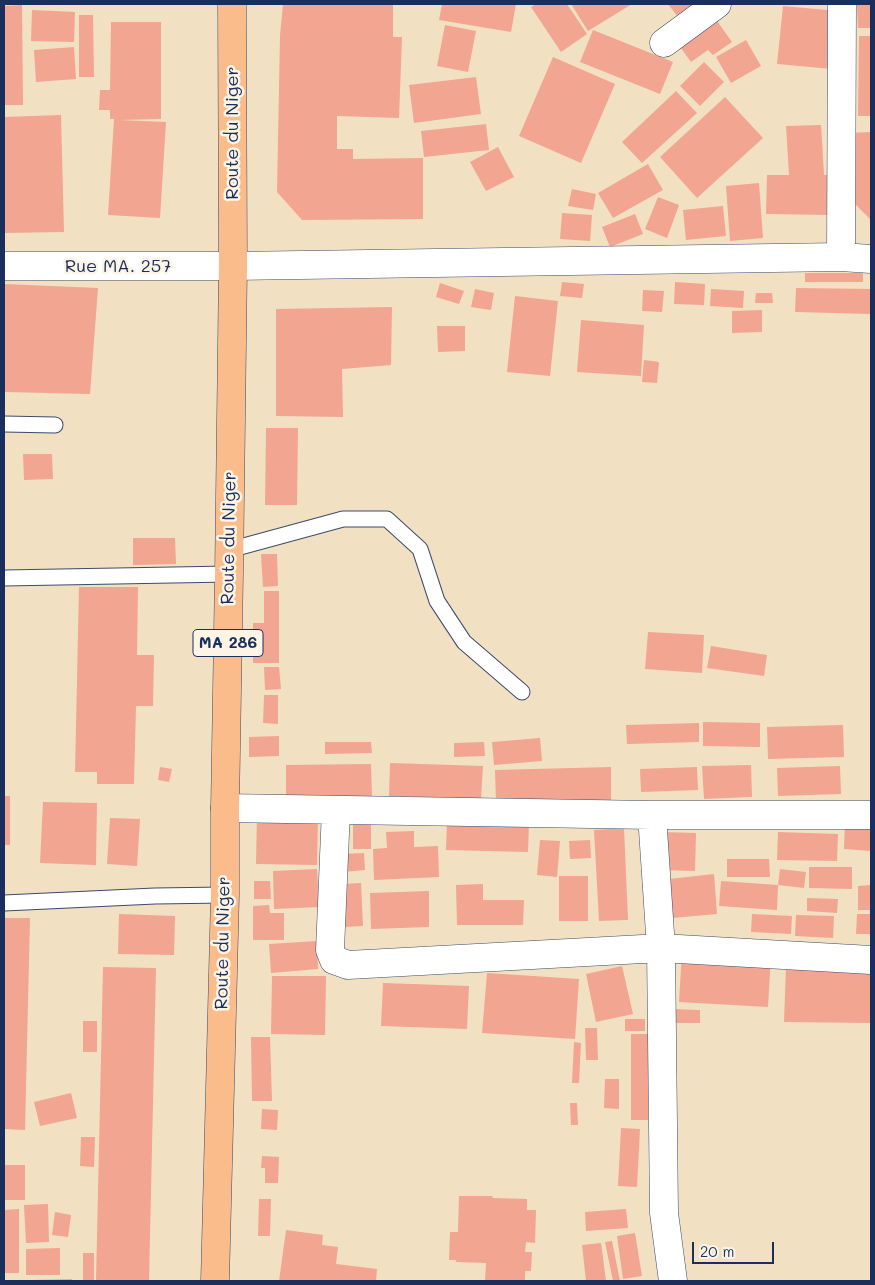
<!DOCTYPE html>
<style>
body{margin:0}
#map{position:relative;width:875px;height:1285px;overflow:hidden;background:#f2e0c2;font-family:Mali,sans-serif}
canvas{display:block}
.frame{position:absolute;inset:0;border:5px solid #1b2f5e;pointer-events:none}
.scale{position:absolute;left:692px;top:1242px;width:82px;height:22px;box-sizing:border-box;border:2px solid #1b2f5e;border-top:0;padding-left:6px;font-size:15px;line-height:18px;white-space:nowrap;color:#1b2f5e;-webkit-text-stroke:4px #fcf5e5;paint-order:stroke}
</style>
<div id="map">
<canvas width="875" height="1285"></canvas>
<div class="frame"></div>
<div class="scale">20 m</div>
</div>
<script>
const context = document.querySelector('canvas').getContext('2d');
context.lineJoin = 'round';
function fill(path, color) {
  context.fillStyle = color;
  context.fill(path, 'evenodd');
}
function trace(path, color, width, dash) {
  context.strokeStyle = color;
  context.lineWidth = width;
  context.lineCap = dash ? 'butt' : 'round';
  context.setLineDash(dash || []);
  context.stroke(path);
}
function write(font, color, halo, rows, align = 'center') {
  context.font = font + ' Mali,sans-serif';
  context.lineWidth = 5;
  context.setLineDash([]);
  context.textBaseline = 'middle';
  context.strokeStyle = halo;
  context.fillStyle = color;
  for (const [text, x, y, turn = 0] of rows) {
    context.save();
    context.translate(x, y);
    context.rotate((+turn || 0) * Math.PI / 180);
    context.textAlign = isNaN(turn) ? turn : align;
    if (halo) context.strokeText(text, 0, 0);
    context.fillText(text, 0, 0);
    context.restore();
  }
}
fill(new Path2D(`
 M283,4h110v33h9l-3,81 -62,-2v33h16v10l70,-1v61l-121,1 -25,-28 3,-157z
 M442,4h74l-5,28 -72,-12z
 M536,4h31l20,30 -26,18 -30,-45z
 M571,4h61l-44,27z
 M668,4h28l-18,13z
 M857,4h14v24h-13z
 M22,5l1,100h-19v-99z
 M783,6l55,5 -6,58 -55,-5z
 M32,10l43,2 -1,30 -43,-1z
 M710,11l22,31 -19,13 -5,-5 -17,12 -18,-25z
 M79,15h14l1,62h-15z
 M111,22h50v97l-42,1 47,2 -6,96 -52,-3 6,-96h-4v-9h-11l1,-20h10z
 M445,25l31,6 -8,41 -31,-6z
 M593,30l80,32 -13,32 -80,-32z
 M859,36h12v80h-13z
 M746,40l15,26 -30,17 -15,-26z
 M74,47l2,32 -40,3 -2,-32z
 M553,57l62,27 -34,79 -62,-27z
 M704,62l20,20 -24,24 -20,-20z
 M476,77l5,37 -67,9 -5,-38z
 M676,91l21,22 -55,50 -20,-21z
 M725,97l38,41 -66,60 -37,-41z
 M61,115l3,117 -60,1v-116z
 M486,124l3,26 -65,7 -3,-26z
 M821,125l3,50h7l-1,40 -64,-1 1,-39h22l-3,-49z
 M871,132v88l-21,-21 -4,-66z
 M498,147l16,30 -28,14 -16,-29z
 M648,164l15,26 -50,28 -15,-25z
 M759,183l4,55 -33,3 -4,-55z
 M572,189l24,5 -3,16 -25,-4z
 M658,197l21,8 -12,33 -22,-9z
 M723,206l3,30 -40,4 -3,-30z
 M562,213l30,2 -2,26 -30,-2z
 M635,214l8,20 -33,13 -8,-20z
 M805,273h58v9h-58z
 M562,282l22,2 -2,14 -22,-2z
 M675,282l30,2 -1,21 -30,-1z
 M440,283l24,8 -5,13 -23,-7z
 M4,284l94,4 -8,106 -86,-2z
 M796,288l75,1v25l-76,-2z
 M475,289l19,4 -3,17 -20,-3z
 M711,289l33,2 -1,17 -33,-2z
 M643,290l21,1 -2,21 -20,-1z
 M756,293h16l1,10h-18z
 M515,296l43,5 -8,75 -43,-4z
 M392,307l-1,58 -49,4 1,48 -67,-1v-107z
 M762,310v22l-30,1v-22z
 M581,320l63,5 -3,51 -64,-4z
 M437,326h28v25l-27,1z
 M644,360l15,2 -2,21 -15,-1z
 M266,428h32l-1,77h-32z
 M23,454h29l1,25 -29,1z
 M133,538h42l1,26 -43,1z
 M261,554h16l1,32 -15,1z
 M79,587h59l-1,68h17l-1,51h-17l-2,78h-37v-12h-22z
 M264,591h15v72h-26v-40h11z
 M648,632l56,3 -2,38 -57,-4z
 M711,646l56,9 -3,21 -57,-8z
 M264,667h15l2,22 -16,1z
 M264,695h14v29l-15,-1z
 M703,722l57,1v24l-57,-1z
 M699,723v19l-72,2 -1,-19z
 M843,725l1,32 -76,2 -1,-32z
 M279,736v20l-30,1v-20z
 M540,738l2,23 -48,4 -2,-23z
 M325,742h46l1,11 -47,1z
 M484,742l1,14 -31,1v-14z
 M390,763l93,3 -2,33 -92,-3z
 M371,764l1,34 -86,1v-34z
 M751,765l1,32 -48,2 -2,-33z
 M840,766l1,28 -63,2 -1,-28z
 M160,767l12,2 -3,13 -11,-2z
 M611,767v34l-115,2 -1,-33z
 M697,767l1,23 -57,2 -1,-23z
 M4,796h6v49h-6z
 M43,802l54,1 -1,62 -56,-2z
 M257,813h61l-1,52 -61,-1z
 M110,818l30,1 -3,47 -30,-2z
 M447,821l82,1 -1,30 -82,-2z
 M845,821l26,1v29l-27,-2z
 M353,823h18v26h-18z
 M624,828l4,92 -29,1 -5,-91z
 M414,831v16l24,-1 1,31 -65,3 -1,-31 14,-1 -1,-16z
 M659,832l37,1 -1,38 -37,-1z
 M778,832l60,2 -1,27 -60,-1z
 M540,840l20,1 -3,36 -20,-2z
 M590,840l1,18 -21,1 -1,-18z
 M364,853l1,17 -22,2 -1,-18z
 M727,859h42l1,18h-43z
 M809,867h43v22l-43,-1z
 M317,869l2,38 -45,2 -1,-38z
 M780,869l26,3 -2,16 -26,-3z
 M714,874l3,40 -45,4 -3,-39z
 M559,876h29v45h-29z
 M254,881h16l1,18h-17z
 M721,881l57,4 -1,25 -58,-4z
 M361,883l2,43 -19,1 -2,-43z
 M483,884v16h41l-1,25h-66l-1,-40z
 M871,885v25h-13v-24z
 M429,891v36l-58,2 -1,-36z
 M807,898l31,1 -1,14 -30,-2z
 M269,905l1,8h14v27h-31v-34z
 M119,914l56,2 -1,39 -56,-1z
 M752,914l40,2 -1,18 -40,-2z
 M857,914h14v20h-15z
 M796,915l38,1 -1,22 -38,-2z
 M4,918h26l-5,212 -21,-1z
 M317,941l1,28 -47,4 -2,-29z
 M682,952l89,4 -3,51 -89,-5z
 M622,966l11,48 -37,8 -10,-48z
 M103,967l53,1 -7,313h-53z
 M786,967l85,1v55l-87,-1z
 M487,973l92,6 -4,60 -93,-6z
 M272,976h54l-1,59 -54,-1z
 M383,983l86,3 -2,43 -86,-3z
 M671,1009l29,1v13h-29z
 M625,1019h20v12h-20z
 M83,1021h14v31h-14z
 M585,1028h12l1,32h-12z
 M631,1034h17v86h-17z
 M251,1037h19l2,64h-20z
 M574,1042l7,1 -2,40h-7z
 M605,1079h14v30l-15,-1z
 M71,1093l6,25 -37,8 -6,-24z
 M570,1103h7l1,22h-7z
 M262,1109l16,1 -1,20 -16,-1z
 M621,1128l19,1 -3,58 -19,-1z
 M81,1137h14l-1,30 -14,-1z
 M262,1156l17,1 -1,26h-13v-15h-4z
 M4,1165h21v35h-21z
 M459,1196h33l1,2 34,1v11h9l-1,33 -9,-1 -1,10h7l-1,19h-6v10h-40l1,-18 -30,-1v-2h-7l1,-28h8z
 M259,1199h12l-1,37h-12z
 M48,1204l1,38 -23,1 -2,-38z
 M19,1209v64h-15v-63z
 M626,1209l2,19 -42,3 -1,-19z
 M55,1212l16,3 -3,22 -16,-2z
 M286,1230l37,5 -1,10 16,2 -2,17 41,5 -1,12h-97z
 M635,1233l7,43 -19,3 -6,-43z
 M612,1241l8,40h-7l-8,-39z
 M601,1243l5,38h-20l-4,-36z
 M60,1248v27h-34v-26z
 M83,1253h11v28h-11z
 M72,1279v2h-40l-1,-1z`), '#f2a590');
const lane = new Path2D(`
 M4,424l51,1
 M229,550l114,-31h44l33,30 17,52 27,41 58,50
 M4,578l225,-4
 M4,903l151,-7 70,-1`);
const street = new Path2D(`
 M664,43l53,-39
 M841,257l1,-253
 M4,266h229l608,-9 30,2
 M225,808l427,7h219
 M336,810l-6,140 4,10 14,5 313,-17 210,12
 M652,815l9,133 3,265 9,68`);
const primary = new Path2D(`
 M215,1281l10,-386v-87l4,-234 4,-308 -1,-262`);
trace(lane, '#3b4a6d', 17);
trace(street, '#3b4a6d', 29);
trace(primary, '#3b4a6d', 29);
trace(lane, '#fff', 15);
trace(street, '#fff', 28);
trace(primary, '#fabc8b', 28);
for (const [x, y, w] of [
 [228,643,70]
]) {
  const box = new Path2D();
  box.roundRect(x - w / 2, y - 13.5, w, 27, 4);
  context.fillStyle = '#fcf5e5';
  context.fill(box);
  trace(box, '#1b2f5e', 1);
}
write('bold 16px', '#1b2f5e', null, [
 ["MA 286",228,643]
]);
write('18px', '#1b2f5e', '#fcf5e5', [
 ["Route du Niger",232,133,-90],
 ["Rue MA. 257",118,266],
 ["Route du Niger",229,538,-89],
 ["Route du Niger",223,943,-89]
]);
</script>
